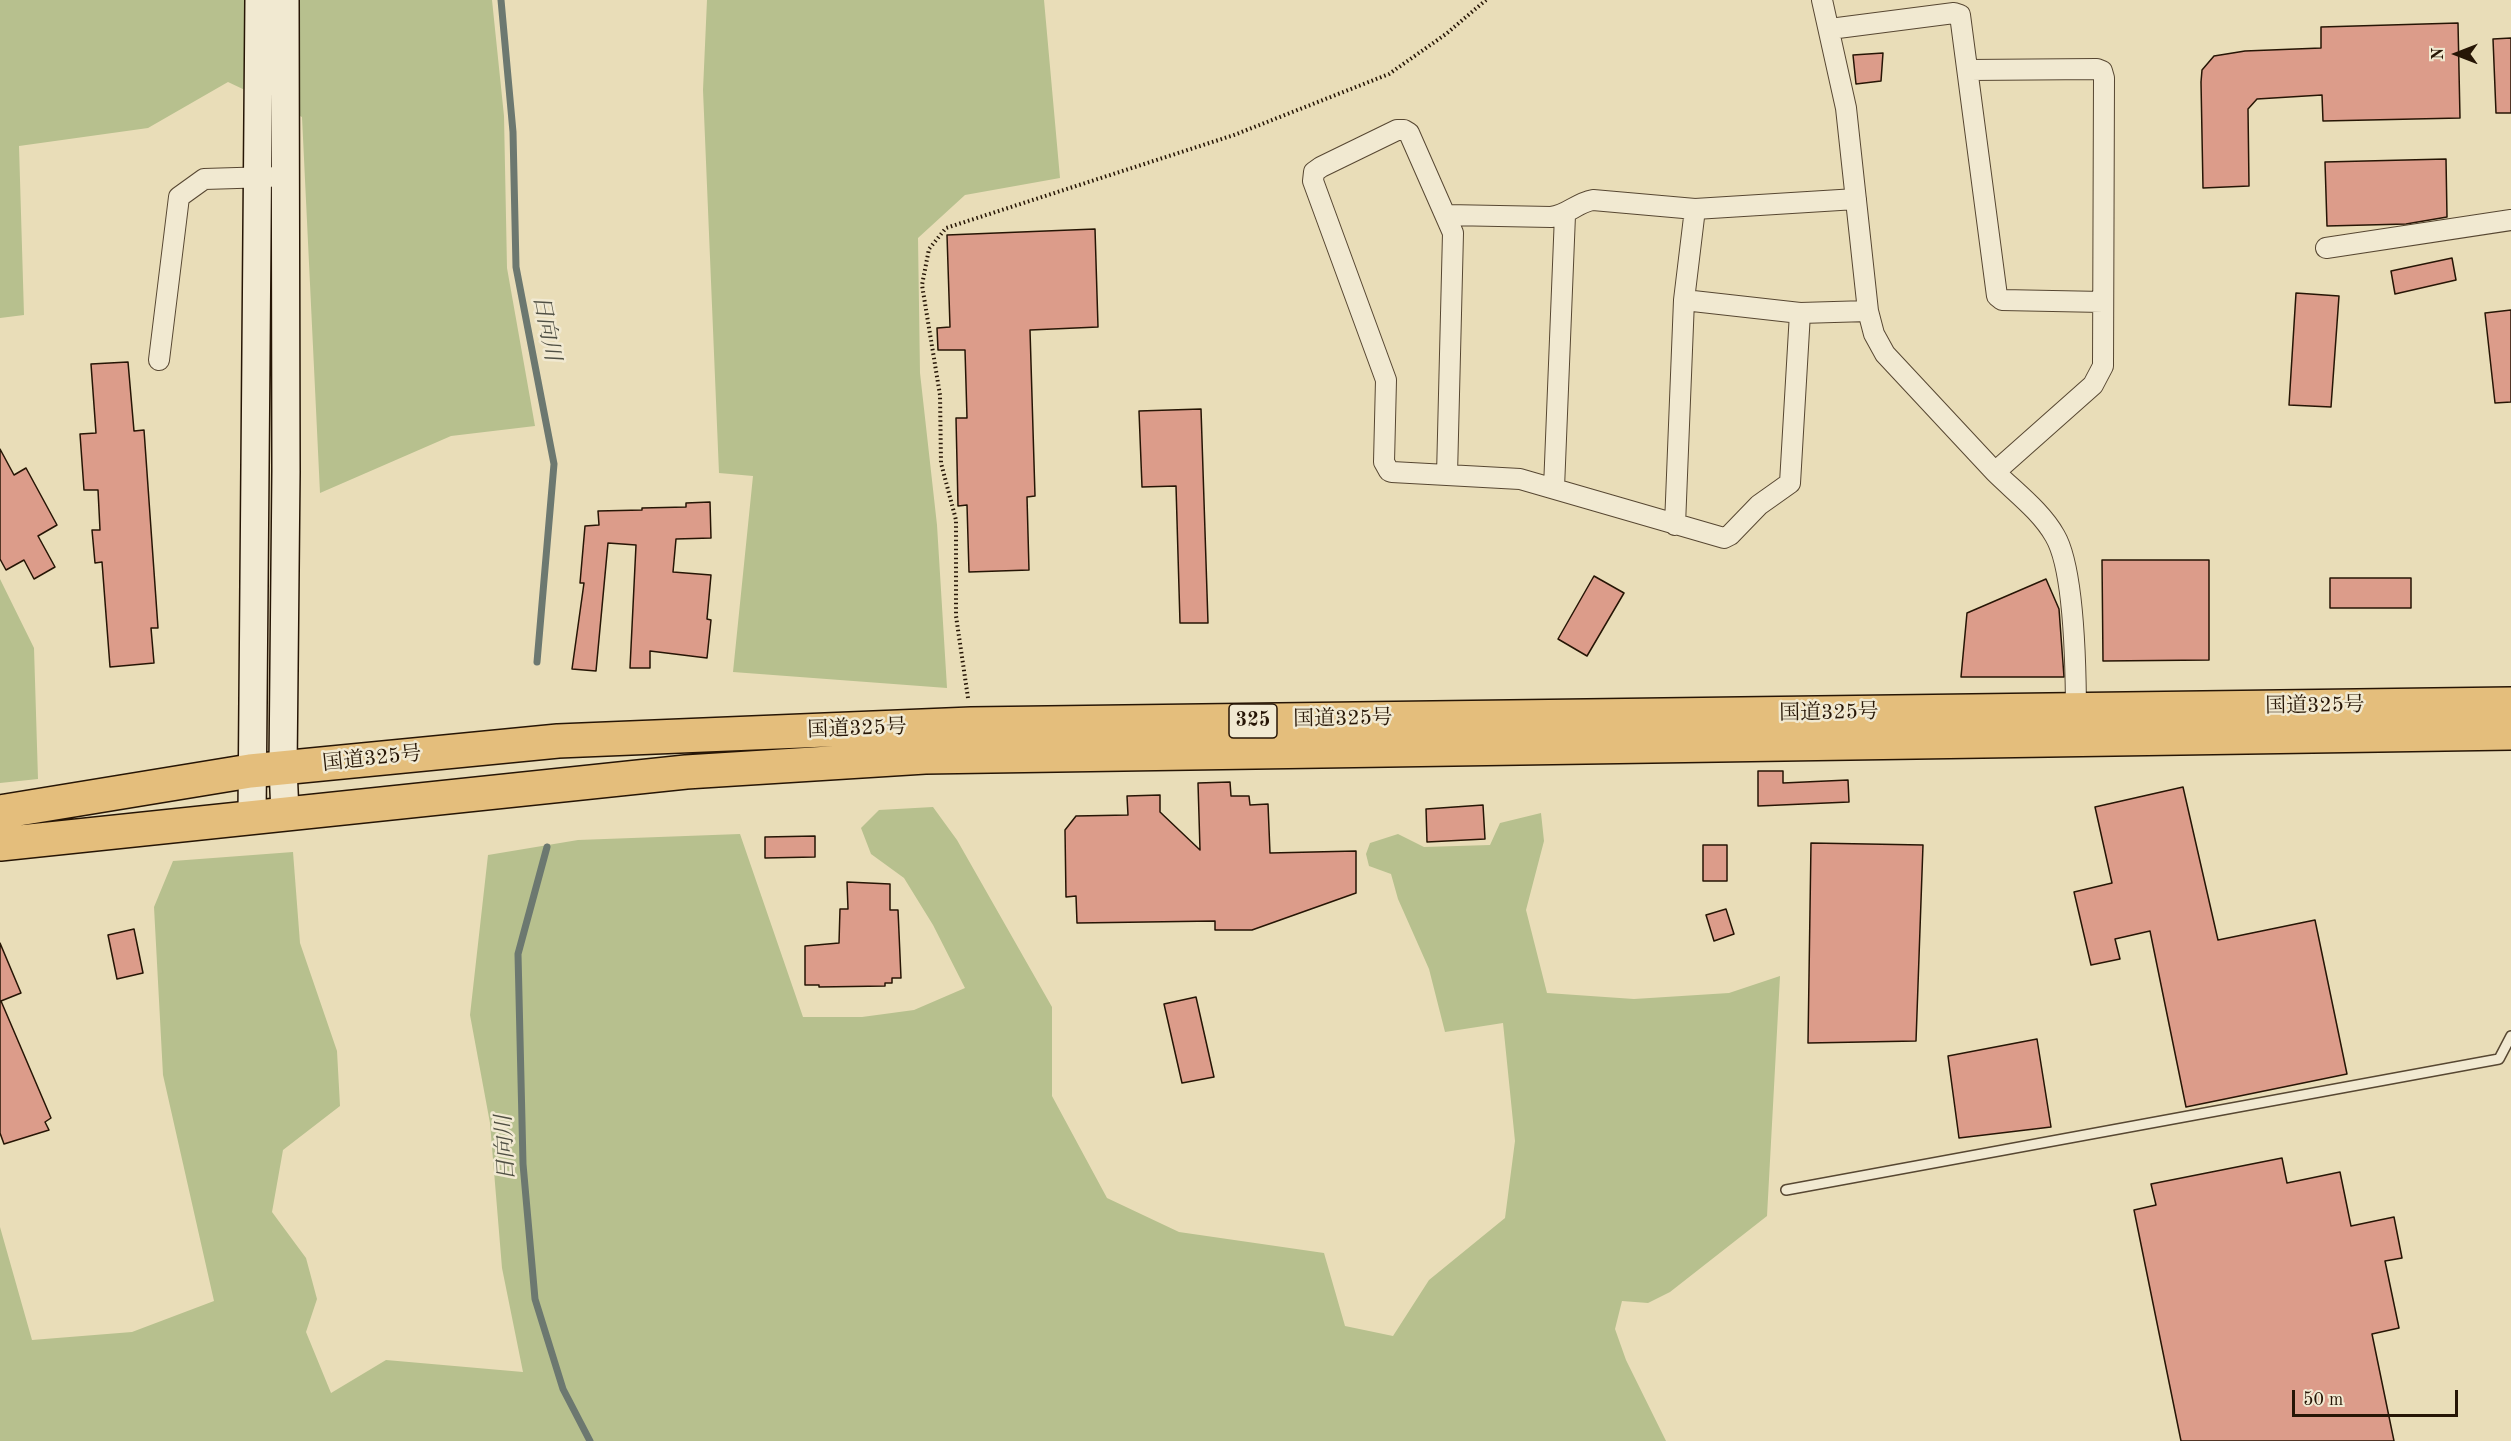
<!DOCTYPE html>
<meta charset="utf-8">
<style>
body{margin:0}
#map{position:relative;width:2511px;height:1441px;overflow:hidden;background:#e9ddb8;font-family:"Old Standard TT",serif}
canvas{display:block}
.north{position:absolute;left:2427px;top:24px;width:60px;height:60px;-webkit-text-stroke:4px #f1e9d1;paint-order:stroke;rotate:270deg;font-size:16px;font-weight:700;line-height:24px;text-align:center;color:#261505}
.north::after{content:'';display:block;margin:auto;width:21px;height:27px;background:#261505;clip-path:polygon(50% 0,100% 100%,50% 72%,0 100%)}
.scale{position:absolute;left:2292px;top:1390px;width:166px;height:27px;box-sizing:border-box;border:3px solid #261505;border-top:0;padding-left:8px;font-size:18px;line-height:21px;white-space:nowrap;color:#261505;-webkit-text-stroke:4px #f1e9d1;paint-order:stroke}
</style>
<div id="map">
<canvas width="2511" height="1441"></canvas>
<div class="north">N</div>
<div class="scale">50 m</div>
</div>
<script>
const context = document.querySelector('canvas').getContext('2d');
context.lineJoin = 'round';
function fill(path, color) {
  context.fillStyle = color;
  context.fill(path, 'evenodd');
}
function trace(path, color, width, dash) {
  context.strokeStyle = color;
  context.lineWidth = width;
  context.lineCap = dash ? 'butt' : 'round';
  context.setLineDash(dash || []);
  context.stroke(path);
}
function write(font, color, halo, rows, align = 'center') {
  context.font = font + ' "Old Standard TT","Noto Serif JP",serif';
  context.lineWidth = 5;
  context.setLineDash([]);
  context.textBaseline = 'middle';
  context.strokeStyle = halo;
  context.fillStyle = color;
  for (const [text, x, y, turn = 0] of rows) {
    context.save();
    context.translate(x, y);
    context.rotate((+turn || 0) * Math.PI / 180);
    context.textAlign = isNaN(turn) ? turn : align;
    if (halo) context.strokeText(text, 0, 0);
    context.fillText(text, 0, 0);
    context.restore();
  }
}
fill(new Path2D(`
 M0,0h492l12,116 3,152 28,158 -84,10 -131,57 -18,-376 -74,-35 -80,46 -129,18 5,169 -24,3z
 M707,0h337l16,178 -95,17 -47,43 2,135 17,152 10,163 -214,-16 20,-196 -34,-3 -16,-383z
 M0,579l34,69 4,131 -38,4z
 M933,807l24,33 95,167v89l55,102 72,34 145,21 21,73 48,10 36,-56 76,-62 10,-77 -12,-118 -58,9 -16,-63 -31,-70 -7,-25 -22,-8 -3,-12 4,-11 28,-9 26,13 66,-2 10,-22 41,-10 3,28 -18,69 21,83 87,6 95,-6 51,-17 -13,240 -97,76 -22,11 -26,-2 -7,28 11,31 40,81h-1666v-214l32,113 100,-8 82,-31 -51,-226 -9,-168 19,-46 120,-9 7,91 37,108 3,55 -57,44 -11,62 34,46 11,41 -11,33 25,61 55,-33 137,12 -21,-104 -12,-145 -20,-108 18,-160 90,-15 162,-6 63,183h59l52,-7 51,-22 -32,-63 -29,-47 -33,-24 -10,-26 18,-18z`), '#b7c08e');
trace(new Path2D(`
 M501,0l12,132 3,135 38,197 -17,198
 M547,847l-29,107 5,210 12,135 28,90 27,52`), '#6c7870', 7);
const building = new Path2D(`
 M2458,23l2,95 -137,3 -1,-26 -65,4 -9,10 1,77 -46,2 -2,-106 1,-12 12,-14 31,-5 76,-3v-21z
 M2511,38v75h-15l-3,-74z
 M1883,53l-2,28 -25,3 -3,-29z
 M2446,159l1,58 -41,7 -79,2 -2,-64z
 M1095,229l3,98 -68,3 5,166 -8,1 2,73 -60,2 -2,-67 -9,1 -2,-88h11l-2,-68h-27l-1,-22 13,-1 -3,-92z
 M2452,258l4,22 -61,14 -4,-23z
 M2296,293l43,3 -8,111 -42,-2z
 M2511,310v92l-16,1 -10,-90z
 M128,362l6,69 10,-1 14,198h-7l3,35 -44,4 -8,-105 -7,1 -3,-33h8l-2,-40h-14l-4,-56 16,-1 -5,-69z
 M1201,409l7,214h-28l-4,-137 -34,1 -3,-76z
 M0,449l14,26 12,-7 31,57 -19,11 17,31 -21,12 -10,-19 -18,10 -6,-11z
 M710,502l1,36 -35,1 -3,33 38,3 -4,44 4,1 -4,38 -57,-7v17h-20l6,-123 -28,-2 -12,128 -24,-2 12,-86h-4l5,-57 14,-1 -1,-14 44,-1v-2l44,-1v-4z
 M2102,560h107v100l-106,1z
 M1594,576l30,17 -37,63 -29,-17z
 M2330,578h81v30h-81z
 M2046,579l13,30 5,68h-103l6,-64z
 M1758,771h25v12l65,-3 1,22 -91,4z
 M1230,782l1,14h18l1,9 18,-1 2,49 86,-2v42l-104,37h-37v-9l-138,2 -1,-27 -10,1 -1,-67 11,-14 52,-1 -1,-19 33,-1v17l40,38 -2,-67z
 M2183,787l35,153 97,-20 32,154 -161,33 -36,-176 -35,8 5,20 -29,6 -17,-73 38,-9 -17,-76z
 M1483,805l2,34 -58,3 -1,-33z
 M815,836v21l-50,1v-21z
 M1811,843l112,2 -7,196 -108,2z
 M1703,845h24v36h-24z
 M847,882l43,2v26h8l3,68h-9v5h-7v3l-66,1v-2h-14v-39l34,-3 1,-34h8z
 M1726,909l8,25 -20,7 -8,-26z
 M134,929l9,44 -26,6 -9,-44z
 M0,943l21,50 -20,8 50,117 -6,4 4,8 -45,14 -4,-11z
 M1196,997l18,80 -32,6 -18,-79z
 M2037,1039l14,88 -92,11 -11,-82z
 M2282,1158l5,25 53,-11 11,54 43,-9 8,41 -17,3 14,67 -27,6 22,107h-213l-47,-231 22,-5 -5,-21z`);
fill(building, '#dc9c8a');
trace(building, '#261505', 1.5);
const lane = new Path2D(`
 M1786,1190l713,-131 12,-23`);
const street = new Path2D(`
 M1822,0l24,108 22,203 6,23 11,20 110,118 98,-87 10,-19 1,-288 -2,-7 -5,-2 -128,1
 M1830,29l124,-16 6,2 37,281 5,4 101,2
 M1447,215l104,2c17,-2 25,-14 42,-17l102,9 161,-10
 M2326,248l185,-28
 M1684,300l116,13
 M159,360l20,-163 25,-18 66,-2
 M1995,472c20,20 46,39 60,64 20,34 21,141 21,183
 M1447,475l6,-242 -44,-100 -5,-3h-7l-76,37 -7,5 -1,9 73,199 -2,82 5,9 3,1 128,7 204,59 6,-3 29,-30 31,-22 10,-170 68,-2
 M1554,488l11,-273
 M1675,525l9,-225 11,-91`);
const secondary = new Path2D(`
 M285,0l1,471 -3,297 2,45
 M252,817l7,-817`);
const highway = new Path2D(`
 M0,812l250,-41 308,-30 413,-17 1540,-20
 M0,844l686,-72 239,-15 1586,-24`);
trace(lane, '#574732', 12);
trace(street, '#574732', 22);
trace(secondary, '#261505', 30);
trace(highway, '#261505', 36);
trace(new Path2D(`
 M968,698l-12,-82v-96l-15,-57 -1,-68 -18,-110 7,-36 17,-21 288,-93 155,-61 57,-40 40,-34`), '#261505', 4, [1.5, 3]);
trace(lane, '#f1e9d1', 9);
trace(street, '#f1e9d1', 20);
trace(secondary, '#f1e9d1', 27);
trace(highway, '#e4be7c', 33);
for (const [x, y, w] of [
 [1253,721,48]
]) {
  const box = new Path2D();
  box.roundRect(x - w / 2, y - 17, w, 34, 4.5);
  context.fillStyle = '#f1e9d1';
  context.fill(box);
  trace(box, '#261505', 1.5);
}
write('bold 20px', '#261505', null, [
 ["325",1253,721]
]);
write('21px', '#261505', '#f1e9d1', [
 ["国道325号",2315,706,-1],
 ["国道325号",1829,713,-1],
 ["国道325号",1343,719,-1],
 ["国道325号",857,729,-2],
 ["国道325号",372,759,-6]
]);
write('italic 22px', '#4f4f43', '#f1e9d1', [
 ["日向川",546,328,79],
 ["日向川",506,1148,-93]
]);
</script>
